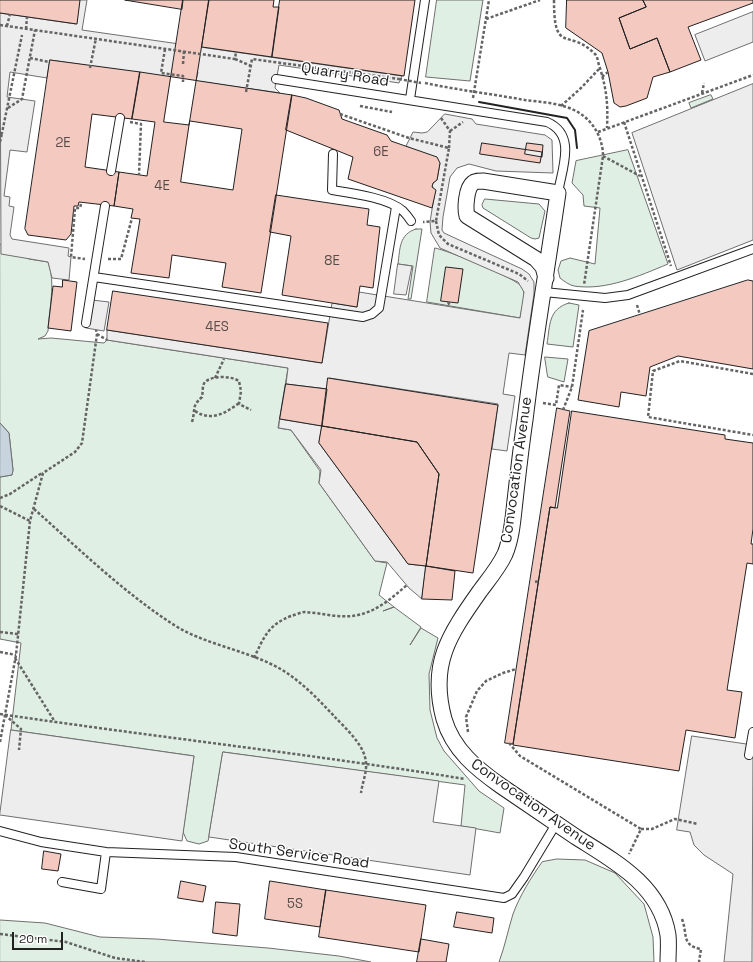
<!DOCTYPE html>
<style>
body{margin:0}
#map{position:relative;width:753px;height:962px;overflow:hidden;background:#fff;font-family:"Space Grotesk",sans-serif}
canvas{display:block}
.scale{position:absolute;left:12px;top:932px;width:51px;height:18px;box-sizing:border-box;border:2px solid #222;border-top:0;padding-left:5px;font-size:12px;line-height:14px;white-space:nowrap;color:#222;-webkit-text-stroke:3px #fff;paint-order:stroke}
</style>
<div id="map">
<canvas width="753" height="962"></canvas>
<div class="scale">20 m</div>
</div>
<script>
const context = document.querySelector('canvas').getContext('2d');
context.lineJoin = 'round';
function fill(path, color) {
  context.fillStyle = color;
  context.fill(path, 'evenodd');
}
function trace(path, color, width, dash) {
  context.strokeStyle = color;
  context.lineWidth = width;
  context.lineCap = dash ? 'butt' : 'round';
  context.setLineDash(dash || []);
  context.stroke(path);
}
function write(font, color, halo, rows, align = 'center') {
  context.font = font + ' "Space Grotesk",sans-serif';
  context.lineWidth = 3;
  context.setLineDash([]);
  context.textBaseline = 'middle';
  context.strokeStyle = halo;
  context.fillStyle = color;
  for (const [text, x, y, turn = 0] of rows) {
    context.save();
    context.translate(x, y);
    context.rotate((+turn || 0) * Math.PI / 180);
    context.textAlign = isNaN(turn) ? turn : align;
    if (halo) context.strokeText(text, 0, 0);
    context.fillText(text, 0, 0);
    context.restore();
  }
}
const green = new Path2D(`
 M437,0h46l-13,81 -44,-4z
 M711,95l2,4 -22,9 -2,-5z
 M628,150l40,114c-29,12 -62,27 -94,22 -5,-1 -10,-5 -14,-8l-2,-8 3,-9 9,-3 25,6 5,-56 -16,-2 -1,-11 -11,-12 4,-22z
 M485,199l54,5 6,7 -6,27 -4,1 -4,-1 -48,-30 -1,-3z
 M416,229h6l-11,70h-3l5,-33 -15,-2c2,-15 1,-30 18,-35z
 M0,244l29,15 19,3c8,21 1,47 0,69l-3,5 -7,3 13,-1 53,5 3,-3 181,28 -10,60 13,2 29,41 -1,12 56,78 12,2 -8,32 15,12 -11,4 11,-4 27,20 -11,18 11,-17 17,10 -9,36 1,36 7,28 7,13 35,40 25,17 -4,25 -39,-7 4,-41 -242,-33 -14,85 -1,4 -9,3 -12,-3 -4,-9 11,-76 -183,-26 10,-87 -21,-4v-162l12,-2 1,-5 -4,-37 -9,-10z
 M435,248c12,2 83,31 87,39 5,8 -1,22 -2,31l-93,-16z
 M569,303l10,2 -6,42 -26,-3c3,-18 1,-35 22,-41z
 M545,357l23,2 -4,23 -16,-5z
 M557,859l28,1 30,13 29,31 9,33 1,25h-155c6,-16 9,-32 14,-48 7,-19 18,-36 29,-52z
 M0,920l45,3 55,14 56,2 112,9 71,8 32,6h-371z`);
fill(green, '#e0efe3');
trace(green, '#6f6f6f', 1);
const parking = new Path2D(`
 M80,0h7l-5,30 320,46 -3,7 -120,-18 -4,23 5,5 -84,-12 2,-9 -25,-5 -2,10h-5l-116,-17 -3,18 -37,-6 -3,25 28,4 -8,51 -17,-2 -6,46 6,1 -1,9 5,1 -4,28 2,4 57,9 -1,8 3,1 -2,23 -17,-2 -4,-16 -47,-8 -1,-241 76,11z
 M753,12v30l-48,19 -10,-26z
 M753,84v156l-76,30 -45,-137z
 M445,114l27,5 4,5 69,11 7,5 1,33 -57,-2 -27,-7 -12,4 -7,9 -7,40 -1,13 2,3 78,36 7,5 5,8v12l-9,61 -16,-2 -6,41 12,2 -8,55 -15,-2 6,-45 -169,-26 -2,11 -41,-5 2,-16 -181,-28v-10l215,33 10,-60 25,4 2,-15 161,26 4,-26 -6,-10 -78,-34 -9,-15 -1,-11 5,-31 -3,-5 1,-3 4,-3 3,-17 -34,-17 7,-14 9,1 5,-1z
 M398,264l14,2 -6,29 -12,-1z
 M92,300l17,2 -5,29 -18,-3z
 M280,419l42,7 -3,17 89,121 18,2 -4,33 -13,-11 -22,-26 -12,-1 -56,-78 2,-13 -30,-40 -12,-2z
 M11,730l183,26 -12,85 -182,-26z
 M692,736l61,9 -1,217h-28l9,-88 -29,-19 -10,-10 -4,-13 -13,-2z
 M223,752l216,29 -6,41 43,6 -6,47 -261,-38z`);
fill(parking, '#ededed');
trace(parking, '#6f6f6f', 1);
const water = new Path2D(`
 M0,423l9,10 4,37 -1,5 -12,2z`);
fill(water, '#c7d3dd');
trace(water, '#6f6f6f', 1);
const building = new Path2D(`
 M0,0h80l-3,24 -77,-11z
 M125,0h58l-1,9z
 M183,0h26l-20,125 -25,-3z
 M209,0h65l-1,7h6l-7,50 -70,-10z
 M280,0h135l-11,76 -132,-19z
 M567,0h76l3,7 -27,11 11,31 27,-11 13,34 -17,5 -6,21 -21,8 -6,1 -6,-4 -6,-31 -6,-19 -36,-25z
 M643,0h110v3l-65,24 13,33 -31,12 -13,-34 -27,11 -11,-31 27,-11z
 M50,60l90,12 -8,47 -40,-5 -7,53 34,5 -5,34 -35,-4 -1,4h-4l-3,28 -5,6 -38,-5 -3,-6z
 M140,72l152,23 -31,198 -39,-6 4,-24 -54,-8 -3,23 -38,-5 9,-54 -9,-1 2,-9 -19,-3 5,-34 28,4 8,-54 -23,-3zM190,121l52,8 -9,61 -52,-8z
 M292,95l14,3 33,12 3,9 45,16 4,6 46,16 3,6 -3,17 -4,3 -1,4 4,3 -4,18 -84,-29 5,-22 -67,-27z
 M482,143l60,9 -2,11 -60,-9z
 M527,143l16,2 -1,12 -17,-3z
 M276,195l93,14 -2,16 13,2 -7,61 -13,-2 -3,21 -75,-12 9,-59 -21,-4z
 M446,267l17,2 -5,34 -17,-2z
 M63,280l14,2 -6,49 -23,-3 5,-42 9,1z
 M748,280l5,1v88l-75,-13 -28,11 -4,29 -25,-4 -2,15 -41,-7 11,-69z
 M113,291l215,32 -6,40 -215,-33z
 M328,378l170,27 -25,168 -47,-7 13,-92 -22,-32 -95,-16z
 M286,384l41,5 -5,37 -42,-7z
 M557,408l13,3 -15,97 -5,-1 -37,237 -8,-1z
 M572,411l153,24v4l28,4v86l-2,15h2v20l-6,-1 -20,127 15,2 -7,46 -49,-8 -7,41 -166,-26 37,-238 7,1z
 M322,426l95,16 22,32 -13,92 -18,-2 -89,-121z
 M426,566l29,5 -3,29 -30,-1z
 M44,851l17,3 -3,17 -16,-2z
 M181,881l25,5 -3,16 -25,-4z
 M270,881l56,9 -6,37 -55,-8z
 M326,890l100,15 -7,47 -100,-15z
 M216,902l24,2 -3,32 -24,-3z
 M457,912l37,6 -2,15 -38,-6z
 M421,939l28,5 -3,18h-29z`);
fill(building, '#f3c9c0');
trace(building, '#222', 1);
const service = new Path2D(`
 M276,79l271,43c30,13 15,46 11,71
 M410,99l15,-99
 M333,154l-1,36c19,3 57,8 71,21 3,3 6,7 8,10
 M111,171l9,-53
 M94,277l269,40 9,-3 7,-6 17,-101
 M544,292l61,6 23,-3 125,-46
 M86,323l19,-117
 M749,755l4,-23
 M0,831l41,11 65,10 130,5 268,41 8,-4 12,-17 32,-53
 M62,882l39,7 5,-37`);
const minor = new Path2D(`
 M546,278l-3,-11 -7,-8 -69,-43c-2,-7 -1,-28 6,-33 2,-2 6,-2 10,-2l75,12c-11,76 -24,151 -33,227 -4,27 -7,54 -10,81 -2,17 -3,36 -10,53 -6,13 -16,25 -25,37 -31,44 -51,73 -36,128 9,31 33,50 57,67 25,17 50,34 75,51 38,24 84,48 92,98 1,9 0,18 0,27`);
trace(service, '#222', 10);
trace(minor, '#222', 17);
trace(new Path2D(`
 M554,0c0,56 14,27 41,54 3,3 3,10 5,14 7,23 8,37 7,60
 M486,19l54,-19
 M0,25l235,34 1,-7
 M7,26l3,-12
 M26,29l1,-12
 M165,49l-4,24 22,3v6
 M30,58l19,4
 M235,59l16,7
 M183,64l1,-13
 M90,68l6,-30
 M602,77l6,-5
 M425,83c33,7 67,11 100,17 16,2 36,3 51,11 17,9 27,27 27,45l-19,129
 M246,92l6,-33 147,20
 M702,93l2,-10
 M473,98l16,-98
 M360,106l32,6
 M561,106l20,-18 19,-20
 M8,108l14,-9 13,-69
 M340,114l69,24 40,10 -13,73 -13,1
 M441,118l9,13 -1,17
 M130,122l11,2 -2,51
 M624,122l47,144
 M450,131l13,-9
 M598,132l155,-57
 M0,133h2l20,-98
 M0,142l2,-9
 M603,156l37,20
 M81,204l-1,4h-5l-4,49 14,2
 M436,221l3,14 9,9 71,30 9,7
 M108,259h13l11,-41
 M448,302l2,4
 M637,305l3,10
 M97,334l10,6
 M753,374l-73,-13 -27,10 -5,46 105,18
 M215,378l9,-19
 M543,403l13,2 3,-20 13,2
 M563,410l9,-23 11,-77
 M195,411c16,11 31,2 44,-8
 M192,422c4,-14 -1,-15 10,-25 1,-4 0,-12 3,-15 8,-7 26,-6 34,-1l2,10 -2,13 12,6
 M0,498l10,-4 32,-21
 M0,506l30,15
 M34,509c44,39 87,81 137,114 31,21 72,26 106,44 22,12 40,31 57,49 11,12 31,29 32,47 1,9 -4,21 -5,30
 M535,582l4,-1
 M0,632l18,2
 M0,652l16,3
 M15,658l40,64
 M254,658c10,-21 14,-33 37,-42 4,-1 10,-4 14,-4 17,1 36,7 53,3 19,-4 34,-17 49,-30
 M0,714c155,23 311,40 465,65
 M5,715l16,14 -2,21
 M468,732l-2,-15 11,-26 9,-10 17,-8 13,-4
 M0,742l16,-87 14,-134 13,-48 32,-21 7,-9 15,-109 -1,-4
 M509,743l11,13 121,73 -12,25
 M641,829h11l23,-10 23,5
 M682,919c6,16 -1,26 19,30l-2,13
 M0,934l66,8 49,16 30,4`), '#646464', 2.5, [3, 2]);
trace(service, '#fff', 8);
trace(minor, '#fff', 15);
trace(new Path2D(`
 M399,79l22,4`), '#646464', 2.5, [3, 2]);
trace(new Path2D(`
 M479,102l88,16 8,12 2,18`), '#222', 2);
write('13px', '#564c4a', null, [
 ["2E",63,143],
 ["6E",381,152],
 ["4E",162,186],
 ["8E",332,261],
 ["4ES",217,327],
 ["5S",295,904]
]);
write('15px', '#222', '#fff', [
 ["Quarry Road",345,75,9],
 ["Convocation Avenue",517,470,-82],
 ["Convocation Avenue",533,805,35],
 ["South Service Road",299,854,8]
]);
</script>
